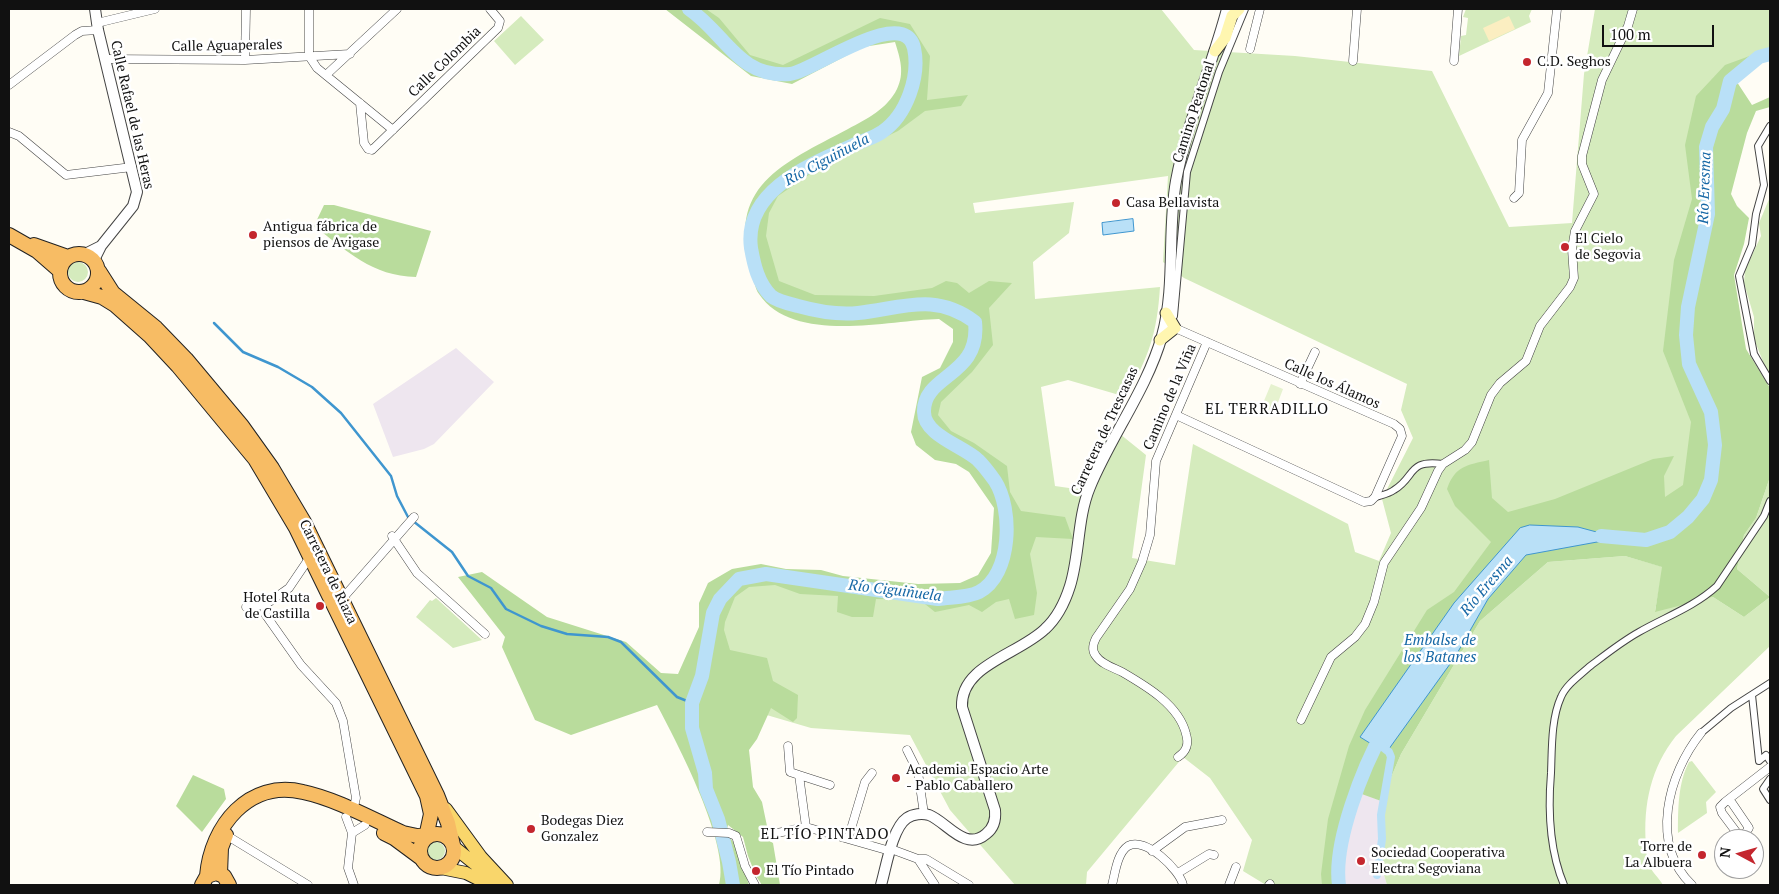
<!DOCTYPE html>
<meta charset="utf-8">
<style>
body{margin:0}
#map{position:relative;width:1779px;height:894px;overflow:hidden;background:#fffdf5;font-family:"PT Serif",serif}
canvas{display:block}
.frame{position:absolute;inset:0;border:10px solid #111;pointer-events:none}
.north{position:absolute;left:1714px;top:829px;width:50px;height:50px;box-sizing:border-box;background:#fff;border:1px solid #a0a0a0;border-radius:50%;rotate:276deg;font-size:14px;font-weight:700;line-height:20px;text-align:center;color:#111}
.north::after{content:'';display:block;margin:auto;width:18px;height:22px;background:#c4262e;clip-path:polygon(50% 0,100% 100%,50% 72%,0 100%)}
.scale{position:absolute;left:1602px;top:25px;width:112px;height:22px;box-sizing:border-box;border:2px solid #111;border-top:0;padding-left:6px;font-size:15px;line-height:18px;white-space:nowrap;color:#111;-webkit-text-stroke:4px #fff;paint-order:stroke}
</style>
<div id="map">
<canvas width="1779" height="894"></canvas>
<div class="frame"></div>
<div class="north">N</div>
<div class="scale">100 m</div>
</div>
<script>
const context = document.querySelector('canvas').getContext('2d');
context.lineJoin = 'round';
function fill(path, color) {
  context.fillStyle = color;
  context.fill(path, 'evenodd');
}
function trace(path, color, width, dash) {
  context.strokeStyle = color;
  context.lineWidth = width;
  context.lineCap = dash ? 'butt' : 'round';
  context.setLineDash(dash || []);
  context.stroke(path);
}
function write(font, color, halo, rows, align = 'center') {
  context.font = font + ' "PT Serif",serif';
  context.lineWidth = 5;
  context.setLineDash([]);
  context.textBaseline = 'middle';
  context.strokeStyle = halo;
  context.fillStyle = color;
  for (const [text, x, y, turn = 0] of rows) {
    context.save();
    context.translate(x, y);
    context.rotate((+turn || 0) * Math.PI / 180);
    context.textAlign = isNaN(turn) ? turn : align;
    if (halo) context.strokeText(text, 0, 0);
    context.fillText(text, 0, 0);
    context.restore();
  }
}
fill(new Path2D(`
 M456,348l38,34 -60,62 -10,5 -31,8 -20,-53z
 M1360,792l21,9 -3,15 3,49 6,20h-42l-1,-7 -2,-1 2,-33z`), '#eee6ef');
fill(new Path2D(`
 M689,9h472l33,41 101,6 137,15 77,156 63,-4 12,-149 11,-65h175v45l-11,3 -29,23 -27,419 -165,41 -164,206 -31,90 -4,49h-73l-23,-14 9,-31 -42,-62 -27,-21 -96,115 -1,13h-71l-65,-75 -40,-75 -99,-7 -99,-29 -20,4 47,-124 99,7 149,-1 18,-81 -76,-77 46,-105 -203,-26 -13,-87 151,-116 -16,-60 -130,39zM1168,176l-5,86 21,16 223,106 -6,26 12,28 -31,61 9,34 -12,28 -24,-9 -7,-28 -155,-80 -18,121 -43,-7 14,-103 -36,-29 -34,63 -21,-3 -14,-99 27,-7 58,17c23,-41 31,-63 34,-110l-125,12 -2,-37 36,-29 5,-31 -99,11 -2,-10z
 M1466,9h66l-3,7 2,6 -72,34 2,-20 5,-1 2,-17 -5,-1z
 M521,16l23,24 -29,25 -21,-24z
 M1770,197v182l-16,-40v-22l-10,-34 1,-13 16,-34 -2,-13z
 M68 272a10 10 0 1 1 20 0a10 10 0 1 1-20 0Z
 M1770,477v169l-94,90c-25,31 -33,69 -30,108 1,6 0,14 2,19 3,8 11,15 15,22h-276l-6,-20 -3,-49 3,-15 20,-47 79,-133 68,-59 77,-6 38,11 -8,44 58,-14 31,20 26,-20 -33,-28 7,-34 12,-17z
 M436,598l46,42 -29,8 -37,-31 14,-17 2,1z
 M1692,761l24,31 -10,10 1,11 -29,20c0,-24 0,-50 11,-71z
 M427 851a9 9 0 1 1 18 0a9 9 0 1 1-18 0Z`), '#d5ebbd');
fill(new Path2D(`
 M665,9h41l13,9 31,37 33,10 97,-47 30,6 20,32 -3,44 41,-5 -7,11 -36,5 -27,20 -82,39 -38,26 -9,17 -3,23 13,45 36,14 59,1 58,-8 14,-7 11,2 12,10 20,-12 23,2 -23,25 4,37 -21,27 -31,30 -3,13 13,16 23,12 33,23 3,26 11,19 44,6 8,22 -37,-2 -6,17 7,39 -3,22 -19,4 -6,-20 -13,3 -14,10 -13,-7 -34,7 -15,-12 -44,-1 -3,18h-21l-15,-5 1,-16 -38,-2 -25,-9 -26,2 -14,10 -10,25 -1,8 6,20 37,8 6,23 25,14 -1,23 -4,4 -22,-14 -14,31 -8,11 4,37 9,15 5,24 -5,6 2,6 9,5 7,42h-18l-6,-9 -8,-20 -5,-19 -15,-12 -2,8 10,12 13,40h-30c12,-40 -42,-142 -62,-180l-86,30 -36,-15 -33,-73 3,-10 -47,-60 24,-5 65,45 79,25 35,31 17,1 21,-47v-24l9,-20 24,-14 29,-5 25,5 35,1 22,6 75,8 42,-1 18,-8 13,-22 3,-45 -25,-36 -13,-8 -21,-4 -19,-15 -5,-13 11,-55 18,-9 13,-26v-13l-14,-10c-50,1 -146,26 -180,-25 -4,-5 -5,-15 -7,-21 -27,-87 30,-109 96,-144 19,-10 39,-20 49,-40 8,-16 3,-31 -2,-47l-32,5 -71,37 -41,-8z
 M1766,50l4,5v4l-9,2 -28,15 19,29 18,-8v10l-14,4 -9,22 -16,61 6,12 12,12 -5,26 -10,31 12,74 24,39v89l-14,41 -12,17 -7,34 33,28 -26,20 -31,-20 -58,15 7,-45 -37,-11 -77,6 -68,59 -79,133 -20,47 -22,-8 -15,51 -2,33 2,1 1,7h-23l-1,-11 7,-55 21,-73 16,-36 62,-100 27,-18 37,-50 -36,-36 -8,-17c8,-23 20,-24 42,-29l3,38 16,14 47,-13 98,-40 21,-3 -10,20 1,21 18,-12 8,-63 -28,-71 11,-91 18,-61 -7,-54 11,-49 29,-31z
 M324,205h10l97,26 -15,46c-44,-1 -69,-26 -102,-51z
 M193,775l31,14 2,10 -24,33 -26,-26z`), '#b9dc9c');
fill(new Path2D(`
 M1509,16l6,13 -26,12 -6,-13z`), '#fbeec1');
fill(new Path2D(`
 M1271,384l12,5 -9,24 -13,-5z`), '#e6f2cf');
const water = new Path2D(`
 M1133,219l1,12 -31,4 -1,-12z
 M1530,525l48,2 41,11 -93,17 -38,44 -33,58 -69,96 -26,-16 94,-134 66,-75z`);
fill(water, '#b9e0f7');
trace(water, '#3f96cf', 1);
trace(new Path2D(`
 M214,323l29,29 35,15 34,20 29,26 50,63 6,20 11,21 44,35 16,24 23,12 15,21 35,17 26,8 41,3 13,5 56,55 15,6`), '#3f96cf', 2.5);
trace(new Path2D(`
 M1377,875l5,-36 -1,-24 10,-58 -2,-5 -9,-7`), '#b9e0f7', 8);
trace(new Path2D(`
 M689,9c37,25 49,69 101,65 22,-2 114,-70 124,-26 6,28 -7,67 -32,84 -7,5 -17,8 -26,12 -42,19 -113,45 -105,104 3,17 7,35 20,48 6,5 19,8 27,10 18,5 41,9 60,7 45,-5 77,-21 117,9 6,55 -52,52 -51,90 0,23 39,34 54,48 6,6 12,14 17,21 18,28 17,94 -16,111 -12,6 -28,5 -41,7l-172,-25 -27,5 -19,20 -7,14 -11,63 -10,27v25l13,45 1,16 12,30 11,43 4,23
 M1601,536l45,4 24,-8 18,-15 15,-18 8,-19 4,-35 -4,-33 -22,-48 -3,-29 2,-28 20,-93 -2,-67 6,-20 11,-18 7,-28 29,-24 11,-3
 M1339,885c-6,-42 24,-118 45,-155`), '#b9e0f7', 14);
const pedestrian = new Path2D(`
 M1770,126l-12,20 6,39 -8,29 -4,31 -13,31 15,78 16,27
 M1174,316l13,-144 32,-100 26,-63
 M1375,497c7,-2 14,-3 19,-7 22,-13 13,-31 49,-26
 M1752,695l7,66 7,-6 4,6
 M1701,733l30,-25 39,-25
 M1770,779l-7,10 7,11
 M1564,885c-14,-33 -16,-76 -13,-112 1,-24 0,-54 10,-76 5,-12 18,-21 28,-30 16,-12 32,-25 50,-35 26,-15 55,-25 78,-46l47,-70 6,-15`);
const minor = new Path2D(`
 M309,9v47l8,12 76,62
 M97,23l58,-14
 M1250,49l10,-40
 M105,59l140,1 105,-6
 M245,60l1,-51
 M1353,61l4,-52
 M1454,61l4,-52
 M326,75l71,-66
 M9,85l66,-50 7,-4 16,-1
 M360,103l4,40 4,6 4,1 126,-122 2,-7 -10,-12
 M9,132l10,4 47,39 66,-8
 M1514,198l5,-5 3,-53 26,-47 9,-84
 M1175,328l219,96 6,5 2,7 -27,61 -4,4 -7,1 -188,-87
 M1300,384l15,-32
 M392,536l25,37 68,61
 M310,557l-21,31 -24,17v9l36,51 35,38 7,18 13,77 -3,13
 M342,599l72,-82
 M246,607l19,-2
 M1301,720l30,-63 24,-20 10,-13 9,-22 10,-39 37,-55 17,-37 5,-7 22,-14 7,-8 19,-47 9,-12 26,-22 14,-35 30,-39 4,-9 -2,-29 3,-18 19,-37 -12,-30v-8l20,-76 26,-54 5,-17
 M788,746l2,26 9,3
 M907,750l11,22 6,42
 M1178,757c9,-6 11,-13 8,-23 -7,-29 -40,-48 -64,-62 -8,-4 -21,-8 -26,-16 -5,-6 -3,-12 0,-18l34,-49 12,-27 8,-27 6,-74 51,-119
 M1728,800l4,3 17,25 -5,7 -7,-2 -15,-20 -2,-6 5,-5 45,-35
 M346,817l6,16 -4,35 6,17
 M806,827l-7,-52 31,10
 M707,832l22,1 7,3 9,30 10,19
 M352,833l13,-8
 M226,835l82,50
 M768,835l38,-8 84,24
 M848,839l17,-57 7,-9
 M891,849l27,10 17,26
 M1152,851l33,-24 37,-7
 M918,859h8l43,26
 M1178,873l31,-19 5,1
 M1112,885c3,-11 5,-32 16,-39 17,-10 52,24 55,39
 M1229,885l7,-18
 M1269,885l1,-1
 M1692,885c-43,-41 -24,-111 9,-152`);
const tertiary = new Path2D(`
 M85,254l16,-8
 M94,260l7,-14 32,-40 4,-14 -39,-162 -3,-21
 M881,885c5,-17 11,-57 26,-67 6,-4 15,-5 22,-3 18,7 36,37 57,19 8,-6 10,-14 9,-24l-33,-103c-2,-42 56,-52 83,-78 12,-11 20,-27 25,-43 10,-32 7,-68 20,-99 21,-51 57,-98 72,-151 14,-51 5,-105 14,-155 11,-59 36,-115 51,-172`);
const secondary = new Path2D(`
 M1215,51l10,-13 7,-22 7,-7
 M1160,340l15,-12 -9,-15`);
const primary = new Path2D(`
 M446,809l35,48 26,28
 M454,847l41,33
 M441,868l25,5 24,12`);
const trunk = new Path2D(`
 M9,235l28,16 23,20
 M34,245l34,12
 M60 273a19 19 0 1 1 38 0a19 19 0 1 1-38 0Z
 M99,271l14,22 43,35 30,31 56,67 30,42 32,54 133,273 11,28 5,22
 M84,292l18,5 13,8 35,31 28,30 77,93 41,69 131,268 4,18 -5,23
 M384,833l10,5 27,20
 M420 851a17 17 0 1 1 34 0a17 17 0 1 1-34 0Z
 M220,874l1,-26 5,-13
 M207,876c4,-50 42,-97 96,-84 33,7 69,27 100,41l14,3 14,-1
 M202,885l5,-9 9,-3 8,3 5,9`);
trace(pedestrian, '#444', 8);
trace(minor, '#444', 9);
trace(tertiary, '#444', 12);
trace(secondary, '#333', 13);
trace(primary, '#222', 14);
trace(trunk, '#222', 16);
trace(pedestrian, '#fff', 6);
trace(minor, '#fff', 8);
trace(tertiary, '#fff', 10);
trace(secondary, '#fff6b0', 11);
trace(primary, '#f9d66b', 12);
trace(trunk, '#f7bc64', 14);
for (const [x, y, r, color] of [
 [1527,62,5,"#c4262e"],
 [1116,203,5,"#c4262e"],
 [253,235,5,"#c4262e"],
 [1565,247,5,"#c4262e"],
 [320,606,5,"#c4262e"],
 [896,778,5,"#c4262e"],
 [531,829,5,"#c4262e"],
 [1702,855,5,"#c4262e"],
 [1361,861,5,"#c4262e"],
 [756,871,5,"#c4262e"]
]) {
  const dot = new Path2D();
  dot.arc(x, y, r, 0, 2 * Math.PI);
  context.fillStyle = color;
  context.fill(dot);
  trace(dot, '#fff', 2);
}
write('14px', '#111', '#fff', [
 ["Calle Aguaperales",227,46,-1],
 ["Calle Colombia",445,62,-44],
 ["Camino Peatonal",1194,112,-72],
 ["Calle Rafael de las Heras",132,115,77],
 ["Calle los Álamos",1332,384,24],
 ["Camino de la Viña",1170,397,-67],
 ["Carretera de Trescasas",1105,431,-65],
 ["Carretera de Riaza",328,572,64]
]);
write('14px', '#111', '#fff', [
 ["C.D. Seghos",1537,62],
 ["Casa Bellavista",1126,203],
 ["Antigua fábrica de",263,227],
 ["piensos de Avigase",263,243],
 ["El Cielo",1575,239],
 ["de Segovia",1575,255],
 ["Hotel Ruta",310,598,"right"],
 ["de Castilla",310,614,"right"],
 ["Academia Espacio Arte",906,770],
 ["- Pablo Caballero",906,786],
 ["Bodegas Diez",541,821],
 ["Gonzalez",541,837],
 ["Torre de",1692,847,"right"],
 ["La Albuera",1692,863,"right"],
 ["Sociedad Cooperativa",1371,853],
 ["Electra Segoviana",1371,869],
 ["El Tío Pintado",766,871]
], 'left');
write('italic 15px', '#1768a6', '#fff', [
 ["Río Ciguiñuela",827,160,-28],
 ["Río Eresma",1705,188,-88],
 ["Río Eresma",1487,586,-50],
 ["Río Ciguiñuela",895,591,7],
 ["Embalse de",1440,641],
 ["los Batanes",1440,658]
]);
context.letterSpacing = '1px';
write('15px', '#111', '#fff', [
 ["EL TERRADILLO",1267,410],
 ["EL TÍO PINTADO",825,835]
]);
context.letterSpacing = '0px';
</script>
